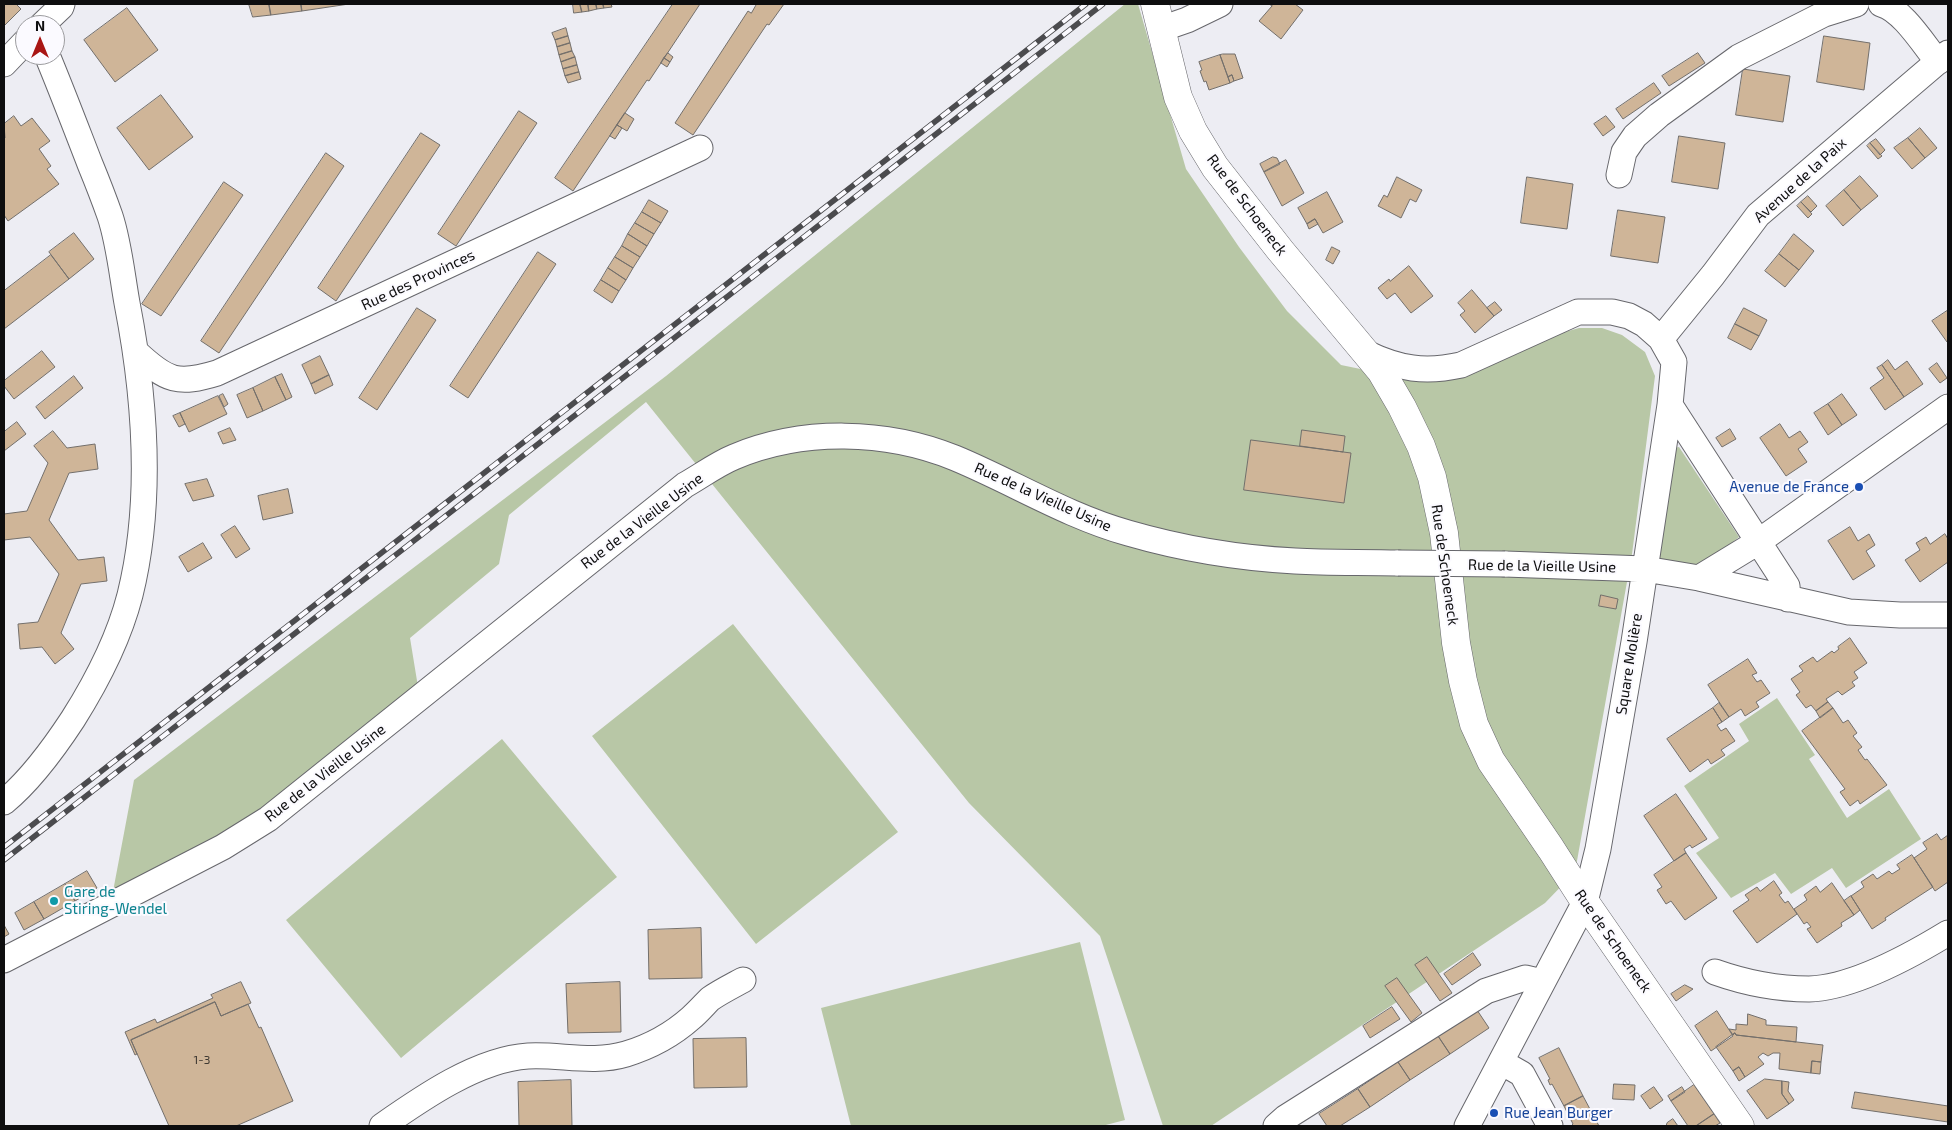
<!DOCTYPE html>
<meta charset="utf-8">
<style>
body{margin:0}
#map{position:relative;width:1952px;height:1130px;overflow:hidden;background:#ededf3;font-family:"Exo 2",sans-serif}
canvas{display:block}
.frame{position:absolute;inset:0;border:5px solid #0e0e0f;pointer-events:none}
.north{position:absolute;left:15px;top:15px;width:50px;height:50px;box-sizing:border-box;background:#fbfaff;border:1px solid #9c9c9f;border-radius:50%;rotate:0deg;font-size:14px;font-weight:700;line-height:20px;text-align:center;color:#0e0e0f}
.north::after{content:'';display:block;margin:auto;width:18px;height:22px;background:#a91614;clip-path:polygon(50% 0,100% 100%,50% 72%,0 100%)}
</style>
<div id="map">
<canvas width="1952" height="1130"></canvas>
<div class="frame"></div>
<div class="north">N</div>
</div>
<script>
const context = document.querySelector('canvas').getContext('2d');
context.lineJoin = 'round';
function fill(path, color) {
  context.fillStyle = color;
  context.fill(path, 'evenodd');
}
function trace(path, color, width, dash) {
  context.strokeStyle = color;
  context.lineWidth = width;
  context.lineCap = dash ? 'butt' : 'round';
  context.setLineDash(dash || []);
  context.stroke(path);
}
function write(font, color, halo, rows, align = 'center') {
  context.font = font + ' "Exo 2",sans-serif';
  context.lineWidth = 4;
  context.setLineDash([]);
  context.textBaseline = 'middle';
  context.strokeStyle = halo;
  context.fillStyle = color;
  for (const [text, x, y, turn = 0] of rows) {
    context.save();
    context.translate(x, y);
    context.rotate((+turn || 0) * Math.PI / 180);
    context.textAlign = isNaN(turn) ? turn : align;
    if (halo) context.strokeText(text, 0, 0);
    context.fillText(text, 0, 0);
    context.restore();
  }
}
fill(new Path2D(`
 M1125,4h13l48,165 53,78 48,64 54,54 39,8 167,-36 32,-9h23l20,7 23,17 10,24 -23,178 -57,318 -30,31 -334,223h-48l-63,-190 -131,-133 -323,-401 -137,113 -10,49 -89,74 9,55 -149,121 -159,88 23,-122 532,-404z
 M1679,447l60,90 -40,33 -36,-8 -6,-7 16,-107z
 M733,624l165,208 -142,112 -164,-208z
 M1777,698l38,57 -6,4 38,59 42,-29 32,50 -75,49 -14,-20 -41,26 -16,-21 -44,25 -35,-45 23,-15 -35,-52 65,-45 -10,-17z
 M502,739l115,138 -216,181 -115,-138z
 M1080,942l45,178 -23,6h-251l-30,-118z`), '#b8c7a6');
const building = new Path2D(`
 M4,4h12l5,5 -17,17z
 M249,4h20l2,11 -18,2z
 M269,4h32l1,7 -31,4z
 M301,4h48l-47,7z
 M573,4h7l2,8 -8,1z
 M580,4h8l1,7 -7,1z
 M588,4h8l1,5 -8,2z
 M596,4h7l1,4 -7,1z
 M603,4h8l1,3 -8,1z
 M673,4h27l-51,77 -2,-1 -74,111 -18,-13z
 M757,4h27l-15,21 -2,-1 -74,111 -18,-12 73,-112 3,2z
 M1269,4h26l8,6 -22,29 -22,-18 13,-15z
 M127,8l31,42 -43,32 -31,-42z
 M566,28l2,8 -13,4 -3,-7z
 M568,36l2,7 -13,4 -2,-7z
 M1824,36l46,7 -6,47 -47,-8z
 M570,43l2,8 -13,4 -2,-8z
 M572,51l3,6 -14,5 -2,-7z
 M668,53l5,4 -3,5 -6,-4z
 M1698,53l7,10 -36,23 -7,-10z
 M1223,54h12l8,24 -9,3 -2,-6 -4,2 -8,-22z
 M1220,55l10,28 -21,7 -3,-9 -2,1 -4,-11 2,-1 -3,-8z
 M575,57l2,8 -14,4 -2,-7z
 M664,58l6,4 -3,5 -6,-4z
 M577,65l2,7 -14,4 -2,-7z
 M1743,69l47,7 -7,46 -47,-7z
 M579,72l2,7 -13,4 -3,-7z
 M1232,75l2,6 -4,2 -2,-6z
 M1654,83l7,10 -38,26 -7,-10z
 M161,95l32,42 -44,33 -32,-42z
 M519,111l18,12 -81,123 -18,-12z
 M625,113l9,6 -7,12 -10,-6z
 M14,116l7,10 11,-8 18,23 -11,8 12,17 -4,3 12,15 -51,37 -4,-6v-76l1,-1 -1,-14z
 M1606,116l9,11 -12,9 -9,-12z
 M617,125l5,3 -7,11 -5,-3z
 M1920,128l17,20 -12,10 -17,-20z
 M421,133l19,12 -104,156 -18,-13z
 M1679,136l46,7 -7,46 -46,-7z
 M1908,138l17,20 -13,11 -18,-21z
 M1876,139l9,11 -5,5 -10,-12z
 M1870,143l12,13 -4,3 -11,-13z
 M326,153l18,13 -125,187 -18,-12z
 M1273,157l4,1 3,6 -16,8 -4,-8z
 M1286,160l18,33 -22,13 -18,-34z
 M1860,176l18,20 -17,14 -17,-20z
 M1397,177l25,13 -6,12 -6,-3 -9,19 -23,-12 6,-11 3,2z
 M1527,177l46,7 -6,45 -46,-6z
 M224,182l19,13 -82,121 -19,-12z
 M1844,190l17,20 -18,16 -17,-20z
 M1327,192l16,30 -20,11 -8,-14 -8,5 -9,-16z
 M1808,196l9,10 -6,6 -10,-10z
 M649,200l19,11 -7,12 -19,-11z
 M1801,202l11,12 -4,4 -11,-12z
 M1618,210l47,7 -7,46 -47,-7z
 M642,212l19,11 -7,11 -19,-11z
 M1315,219l3,5 -9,5 -2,-5z
 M635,223l19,11 -7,12 -19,-12z
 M74,233l20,26 -25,20 -20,-27z
 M628,234l19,12 -7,11 -18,-11z
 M1794,234l20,17 -15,19 -20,-16z
 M622,246l18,11 -7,11 -18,-11z
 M1332,247l8,4 -7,13 -7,-4z
 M538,252l18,12 -88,134 -18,-12z
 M1779,254l20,16 -14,17 -20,-16z
 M51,255l18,24 -65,50v-38z
 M615,257l18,11 -7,12 -18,-12z
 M1409,266l24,30 -22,17 -16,-20 -8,6 -9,-11 11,-9 1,2z
 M608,268l18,12 -7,11 -18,-11z
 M601,280l18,11 -7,12 -18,-12z
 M1472,290l22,26 -19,17 -15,-18 5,-4 -7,-8z
 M1495,302l7,8 -8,6 -7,-8z
 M417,308l19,12 -59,90 -18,-12z
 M1744,308l23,12 -8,16 -24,-12z
 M1947,311l1,2v27l-1,2 -15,-21z
 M1735,324l24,12 -8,14 -23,-12z
 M42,351l13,16 -41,32 -10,-13v-5z
 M320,356l9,19 -18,9 -9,-19z
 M1888,360l7,10 12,-9 16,23 -19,13 -22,-32z
 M1937,363l10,15 -7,5 -11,-14z
 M1882,365l22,32 -19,13 -15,-22 14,-10 -7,-10z
 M282,374l10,23 -6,3 -11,-23z
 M329,375l4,10 -18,9 -4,-10z
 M74,376l9,12 -38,31 -9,-12z
 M275,377l11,23 -23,11 -10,-23z
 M253,388l10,23 -16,7 -10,-23z
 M223,394l5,10 -4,3 -5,-11z
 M1842,394l15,21 -15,10 -14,-21z
 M218,396l9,18 -38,18 -9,-19z
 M1828,404l14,21 -14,10 -14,-22z
 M180,413l5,11 -6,3 -6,-11z
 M17,422l9,12 -22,17v-19z
 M1780,424l9,14 11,-7 8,11 -10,7 9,13 -21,14 -26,-38z
 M230,428l6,12 -13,4 -5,-11z
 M1730,429l6,10 -14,8 -6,-9z
 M1302,430l43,6 -2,16 -43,-6z
 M53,431l14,17 28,-4 3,25 -29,4 -20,47 29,40 26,-3 3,24 -26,3 -20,49 13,16 -19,15 -13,-17 -22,2 -2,-25 20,-2 21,-48 -29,-37 -26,3v-26l23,-3 21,-48 -14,-17z
 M1251,440l100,13 -7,50 -100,-13z
 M207,479l7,17 -21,5 -8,-17z
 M288,489l5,24 -30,7 -5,-24z
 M235,526l15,23 -14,9 -15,-23z
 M1850,527l8,14 11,-7 6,11 -9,6 9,15 -22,14 -25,-39z
 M1945,534l3,5v23l-28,20 -15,-22 15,-10 -4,-7 10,-6 4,7z
 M203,543l9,15 -24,14 -9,-15z
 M1601,595l17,4 -2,10 -17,-3z
 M1850,638l17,25 -13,9 4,6 -6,4 3,4 -13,9 -4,-4 -12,8 2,3 -12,9 -5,-6 -5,3 -10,-13 4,-3 -9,-13 12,-8 -4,-5 14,-9 4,5 15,-11 2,2 5,-4 -1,-2z
 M1748,659l9,14 -5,2 5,7 4,-2 9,13 -14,9 3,5 -14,9 -4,-7 -12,8 -21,-32z
 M1828,702l5,6 -13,10 -4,-7z
 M1719,703l10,14 -7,5 -9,-14z
 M1713,708l9,14 -5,3 4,6 5,-3 9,13 -14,9 4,5 -14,9 -3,-5 -18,13 -23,-33z
 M1833,708l10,15 5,-3 9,13 -4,3 9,11 -4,3 7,10 2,-1 20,26 -27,19 -2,-4 -8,6 -10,-14 5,-3 -43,-58z
 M1676,794l31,45 -15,9 -2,-3 -6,4 2,4 -12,8 -30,-45z
 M1937,834l4,6 7,-5v47l-13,9 -21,-33 13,-9 -4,-6z
 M1686,853l31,45 -32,22 -14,-19 -5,3 -9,-14 5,-3 -8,-12z
 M1912,855l21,32 -48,31 1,2 -14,9 -21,-33 13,-9 -3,-5 12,-8 4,5 12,-8 3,3 8,-5 -3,-4z
 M87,871l10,17 -22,13 -10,-17z
 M1774,881l8,12 -3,2 6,8 3,-2 9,13 -40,29 -24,-32 16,-11 -4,-5 12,-8 3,4z
 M1832,883l22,32 -13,8 1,3 -25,17 -10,-14 4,-2 -4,-5 -3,2 -10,-15 13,-9 -3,-5 12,-9 4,6z
 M65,884l10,17 -31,18 -10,-17z
 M1851,896l9,14 -6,5 -10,-14z
 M34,902l10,17 -20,11 -9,-17z
 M4,925l5,9 -5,3z
 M701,928l1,50 -53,1 -1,-49z
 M1473,953l8,12 -29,20 -8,-11z
 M1427,957l25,36 -12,8 -25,-36z
 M1397,978l25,35 -11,9 -26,-36z
 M241,982l10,21 -30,13 -6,-14 -84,38 6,14 -2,1 -10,-23 30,-13 2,4 56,-25 -2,-3z
 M620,982l1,50 -53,1 -2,-49z
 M1685,985l8,4 -17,12 -5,-7z
 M215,1002l6,14 27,-12 11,24 2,-1 32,74 -57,25h-67l-38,-86z
 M1392,1007l8,12 -30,19 -7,-12z
 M1477,1010l12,18 -39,26 -12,-18z
 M1717,1011l16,25 -22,15 -16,-25z
 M1748,1014l18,6v5l31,2 -1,15 -60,-7 -1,-2 -2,2 -4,-6 7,1v-6l11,1z
 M1735,1033l1,2 87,10 -2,17 -9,-1 -1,12 -32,-4 1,-16h-7l-5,3 -5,-3 -5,4 6,7 -19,13 -6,-10 -6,4 -17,-24z
 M1438,1036l12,18 -40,26 -12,-18z
 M746,1038l1,49 -53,1 -1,-49z
 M1559,1048l24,48 -19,10 -12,-22 -2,1 -2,-5 2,-1 -11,-21z
 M1812,1061l9,1 -1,12 -9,-1z
 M1398,1062l12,18 -40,27 -12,-18z
 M1739,1067l6,10 -6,4 -6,-10z
 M1765,1079l17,2v13l7,10 -22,15 -20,-28z
 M571,1080l1,46h-53l-1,-44z
 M1782,1081l7,1 -1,9 6,9 -5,4 -7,-10z
 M1614,1084l21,1 -1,15 -21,-1z
 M1694,1085l20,29 -18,12h-8l-17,-25z
 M1654,1087l9,13 -13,9 -9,-13z
 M1682,1087l3,5 -14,9 -3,-5z
 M1358,1089l12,18 -30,19h-13l-8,-12z
 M1855,1092l93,14v16l-96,-14z
 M1583,1096l16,30h-28l2,-2 -9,-18z
 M1714,1114l6,9 -5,3h-19z
 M1673,1119l5,7h-12l1,-3z`);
fill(building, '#cfb598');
trace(building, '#736f6b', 1);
const minor = new Path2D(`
 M1881,4c21,5 43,41 57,58
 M42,25l19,-18 1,-3
 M1161,29l26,-9 33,-16
 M4,64l21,-22
 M1619,175l5,-23 11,-16 24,-21 80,-58 85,-43 32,-10
 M1661,339l52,-64 45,-60 190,-162
 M137,353c30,28 41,32 80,20l483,-225
 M1366,353c33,16 59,20 95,12l117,-53h34l17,4 15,8 17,15 13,23 -4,43 -36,237 -36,207 -13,53 -118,224
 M1670,405l117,181 1,13
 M1505,564l140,5 54,9 150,34 51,3h48
 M1699,578l59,-36 190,-135
 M4,802c27,-22 50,-54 69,-83 24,-38 46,-81 57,-124 23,-93 15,-199 -3,-292 -5,-28 -8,-60 -17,-87 -6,-17 -13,-35 -20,-52 -14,-36 -28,-73 -43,-109
 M4,960l219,-113 45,-28 417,-334c16,-9 32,-21 49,-28 69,-29 152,-27 221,1 58,24 112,58 173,75 55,16 110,25 167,28 34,2 69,1 103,2
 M1715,972c31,11 61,17 94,17 43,-1 103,-34 139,-56
 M1501,1062l21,12 28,52
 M382,1126c40,-28 96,-67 146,-70 32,-2 65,8 98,-2 23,-7 47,-20 65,-36 7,-6 13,-13 19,-19 10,-7 22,-13 33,-19
 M1276,1126l9,-8 201,-127 39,-13 17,4`);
const major = new Path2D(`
 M1155,4l23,93 15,34 22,36 65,83 101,121 21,36 19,39 11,31 12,56 12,110 7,38 11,43 17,37 60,88 34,53 155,224`);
trace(minor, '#67676c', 27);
trace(major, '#67676c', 29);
trace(minor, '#fff', 25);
trace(major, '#fff', 28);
const rail = new Path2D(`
 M4,847l1082,-843
 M4,860l1099,-856`);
trace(rail, '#4b4b4e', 5.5);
trace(rail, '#fbfaff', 4, [11]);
const minorBridge = new Path2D(`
 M1398,563l107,1`);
trace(minorBridge, '#67676c', 27, []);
trace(minorBridge, '#fff', 25);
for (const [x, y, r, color] of [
 [1859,487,5,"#1a4fb4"],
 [54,901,5,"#0f9aa8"],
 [1494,1113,5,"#1a4fb4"]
]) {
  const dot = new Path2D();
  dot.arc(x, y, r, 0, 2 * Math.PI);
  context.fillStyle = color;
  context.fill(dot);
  trace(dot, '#fbfaff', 2);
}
write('12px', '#3e3831', null, [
 ["1-3",202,1060]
]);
write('15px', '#0e0e0f', '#fbfaff', [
 ["Avenue de la Paix",1800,180,-42],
 ["Rue de Schoeneck",1247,205,53],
 ["Rue des Provinces",418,280,-25],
 ["Rue de la Vieille Usine",1043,497,24],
 ["Rue de la Vieille Usine",642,521,-37],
 ["Rue de Schoeneck",1445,565,82],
 ["Rue de la Vieille Usine",1542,566,1],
 ["Square Molière",1629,664,-81],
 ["Rue de la Vieille Usine",325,773,-38],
 ["Rue de Schoeneck",1613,941,55]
]);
write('15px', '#164399', '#fbfaff', [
 ["Avenue de France",1849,487],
 ["Rue Jean Burger",1504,1113,"left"]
], 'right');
write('15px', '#0d838f', '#fbfaff', [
 ["Gare de",64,892],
 ["Stiring-Wendel",64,909]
], 'left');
</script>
